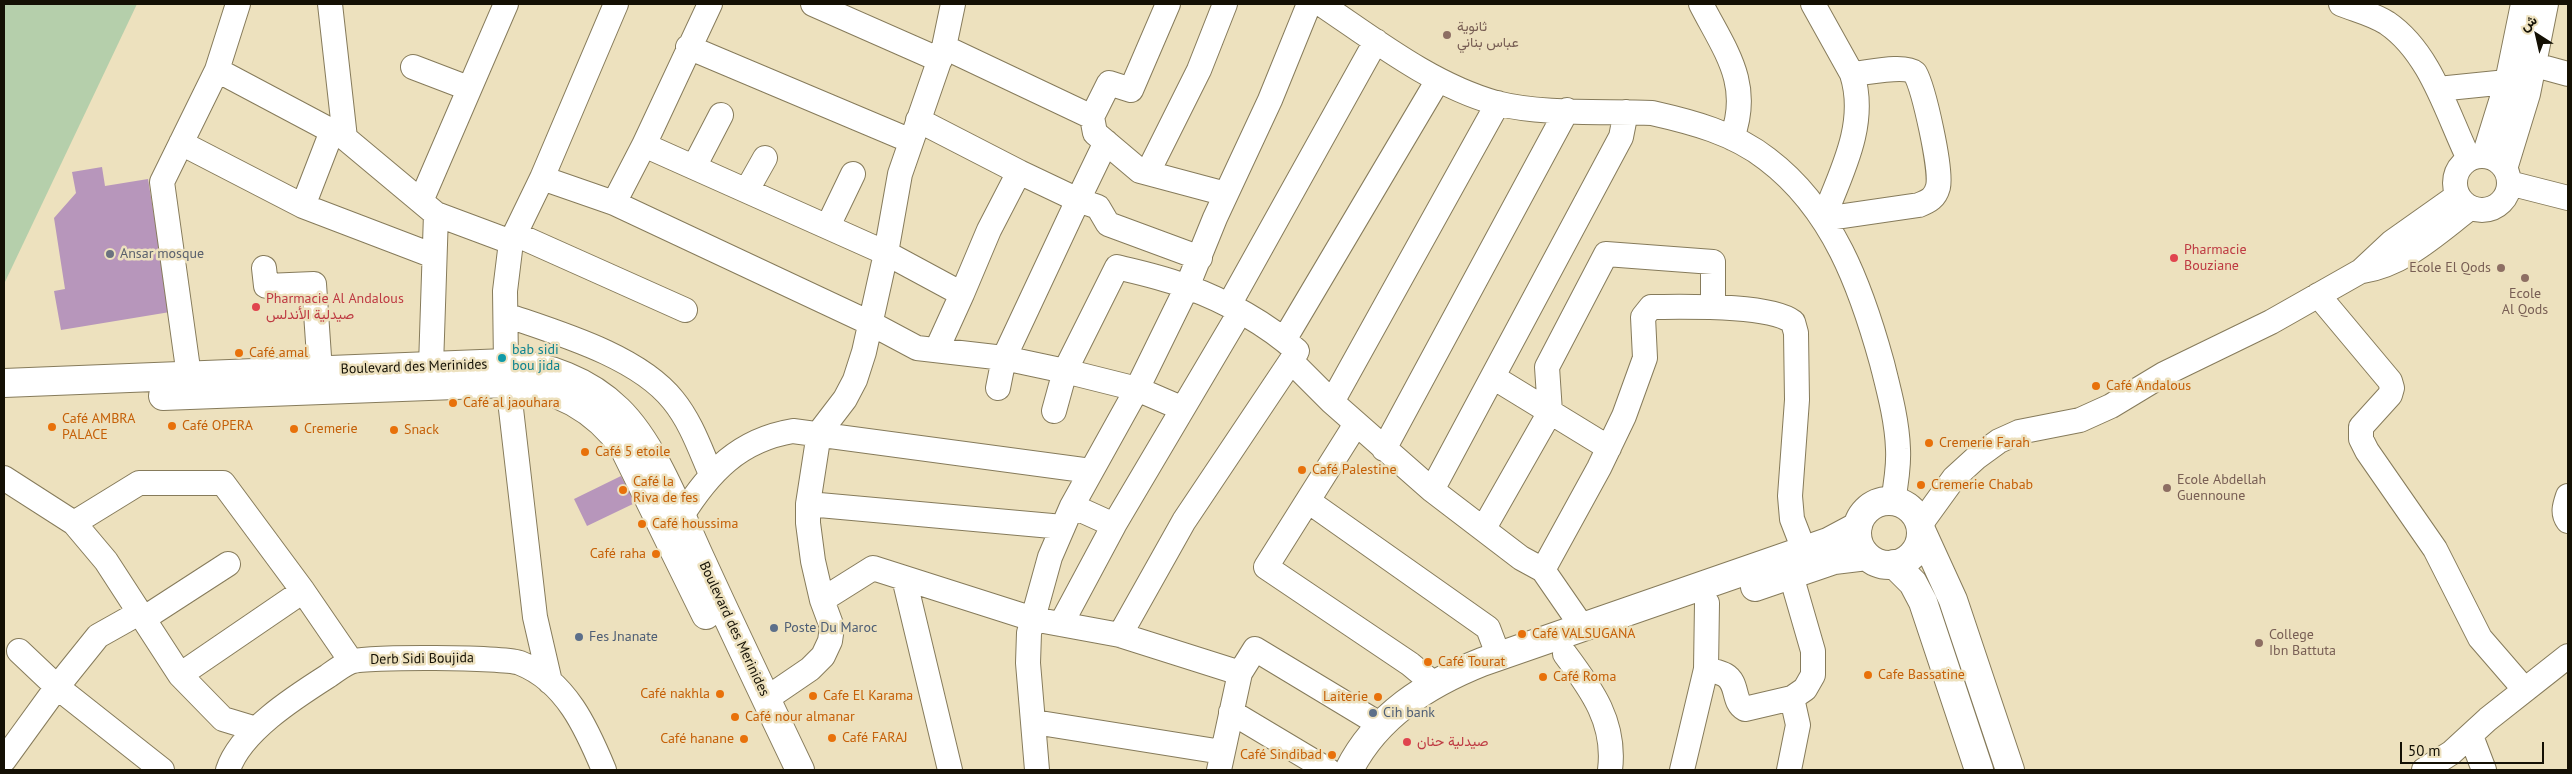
<!DOCTYPE html>
<meta charset="utf-8">
<style>
body{margin:0}
#map{position:relative;width:2572px;height:774px;overflow:hidden;background:#ede1be;font-family:"PT Sans",Vazirmatn,sans-serif}
canvas{display:block}
.frame{position:absolute;inset:0;border:5px solid #141004;pointer-events:none}
.north{position:absolute;left:2512px;top:10px;width:50px;height:50px;-webkit-text-stroke:4px #ede1be;paint-order:stroke;rotate:325deg;font-size:14px;font-weight:700;line-height:20px;text-align:center;color:#141004}
.north::after{content:'';display:block;margin:auto;width:18px;height:22px;background:#141004;clip-path:polygon(50% 0,100% 100%,50% 72%,0 100%)}
.scale{position:absolute;left:2400px;top:742px;width:144px;height:22px;box-sizing:border-box;border:2px solid #141004;border-top:0;padding-left:6px;font-size:15px;line-height:18px;white-space:nowrap;color:#141004;-webkit-text-stroke:4px #ede1be;paint-order:stroke}
</style>
<div id="map">
<canvas width="2572" height="774"></canvas>
<div class="frame"></div>
<div class="north">ش</div>
<div class="scale">50 m</div>
</div>
<script>
const context = document.querySelector('canvas').getContext('2d');
context.lineJoin = 'round';
function fill(path, color) {
  context.fillStyle = color;
  context.fill(path, 'evenodd');
}
function trace(path, color, width, dash) {
  context.strokeStyle = color;
  context.lineWidth = width;
  context.lineCap = dash ? 'butt' : 'round';
  context.setLineDash(dash || []);
  context.stroke(path);
}
function write(font, color, halo, rows, align = 'center') {
  context.font = font + ' "PT Sans",Vazirmatn,sans-serif';
  context.lineWidth = 5;
  context.setLineDash([]);
  context.textBaseline = 'middle';
  context.strokeStyle = halo;
  context.fillStyle = color;
  for (const [text, x, y, turn = 0] of rows) {
    context.save();
    context.translate(x, y);
    context.rotate((+turn || 0) * Math.PI / 180);
    context.textAlign = isNaN(turn) ? turn : align;
    if (halo) context.strokeText(text, 0, 0);
    context.fillText(text, 0, 0);
    context.restore();
  }
}
fill(new Path2D(`
 M4,4h133l-133,280z`), '#b5cfab');
fill(new Path2D(`
 M102,167l3,19 43,-7 22,133 -109,18 -7,-39 11,-2 -11,-71 22,-25 -4,-21z
 M621,476l14,27 -48,23 -13,-27z`), '#b796bb');
const minor = new Path2D(`
 M330,4l15,134 91,76 75,28
 M813,4l127,56
 M1321,4c55,37 111,81 175,99 47,12 107,8 156,10 40,9 82,20 115,46 66,50 94,128 115,204 7,28 15,57 16,86 1,17 -2,35 -5,52
 M1701,4c24,47 51,79 31,134
 M1813,4l39,70c16,50 -11,99 -29,145l96,-14c10,-4 16,-7 19,-18 4,-17 -14,-98 -23,-114 -11,-9 -48,0 -63,1
 M2341,4c15,6 32,10 46,19 44,30 60,91 82,136
 M688,47l223,94
 M944,47l148,70 3,16 45,38 86,23
 M2535,65l33,9
 M413,67l55,21
 M217,70l128,68
 M2438,89l69,-7
 M1092,117l17,-34 22,7 37,-86
 M918,120l101,52
 M1106,142l-28,58 20,7 10,17 92,34
 M181,143l122,63 131,50
 M644,145l242,108 76,41 27,-64 30,-58 59,28 -74,158 -6,30
 M2484,156l23,-74 16,-78
 M2455 183a27 27 0 1 1 54 0a27 27 0 1 1-54 0Z
 M694,167l27,-52
 M2505,169l23,-75 18,-90
 M1148,172l51,-102 26,-66
 M542,178l72,25 258,121 45,24 87,10 61,13 72,18 44,19
 M2509,183l59,15
 M747,190l18,-32
 M421,201l85,-197
 M614,203l30,-58 66,-141
 M303,206l29,-75
 M828,226l25,-52
 M515,234l170,76
 M264,268l2,18 48,-2 6,87
 M2363,271c42,-7 74,-38 107,-63
 M2318,295l72,86 2,7 -2,7 -29,32v12l6,12 68,98 45,89 45,52
 M1229,305l147,-264
 M506,315c52,18 132,41 167,85 18,22 27,49 38,74
 M1284,340l154,-260
 M937,349l25,-55
 M506,363l-1,-72 6,-49 31,-64 74,-174
 M431,366l5,-152
 M189,376l-27,-194 55,-112 21,-66
 M1493,377l116,71
 M508,383l27,234 15,65
 M1332,402l166,-299
 M1054,411l11,-40 52,-104c23,6 48,11 70,20 39,14 80,37 110,64l-6,10 41,41 100,88 89,68 22,12 40,58
 M1356,424l-90,143 144,97 24,20
 M1384,449l183,-339
 M4,478l70,45 32,38 74,114 43,44 33,10
 M1432,490l189,-353 5,-25
 M2568,496c-3,9 -6,17 0,25
 M1308,501l180,127 11,29
 M808,504l255,23
 M1072,506l42,19
 M681,517c28,-45 58,-77 112,-86l298,40
 M74,523l65,-40h84l80,108 48,70
 M1920,525l34,-47 23,-21 22,-16 20,-9 61,-12 31,-14 53,-32 107,-52 90,-51 31,-29 65,-46
 M1484,528l66,-116 -3,-45 59,-113 107,8v45
 M1543,570l56,-102 25,-52 21,-58 -2,-41 8,-10c32,0 118,-3 142,15l3,11 1,67 -7,96 2,23 12,31
 M904,578l46,192
 M822,600l51,-32 160,51 87,16 120,38 -21,97
 M143,619l85,-55
 M1061,624l53,-99 126,-213
 M1120,635l64,-114 107,-160
 M19,651l38,36 105,83
 M1565,654c27,36 51,69 45,116
 M1706,669c6,2 14,3 19,6 14,8 7,27 20,34l47,-11 13,-9 8,-14v-24l-22,-76
 M1240,673l15,-24 126,76
 M180,675l123,-84
 M766,699l44,-30 13,-13 7,-15 2,-14 -10,-27 -9,-39 -5,-38v-19l11,-71 26,-34 10,-19 9,-28 22,-99 14,-79 44,-127 9,-43
 M1231,712l97,58
 M1034,722l188,30
 M2471,736l13,34
 M4,760l53,-73 41,-51 41,-23
 M228,770c12,-38 67,-73 100,-94 7,-5 15,-11 22,-14 14,-6 156,-5 170,1 46,18 67,66 84,107
 M1037,770l-9,-107 1,-30 21,-76 22,-51 65,-117 50,-102 28,-69 55,-118 39,-96
 M1682,770l24,-101 1,-66
 M1789,770l9,-45 -6,-27
 M2424,770l27,-17 37,-34 80,-63`);
const major = new Path2D(`
 M4,383l502,-20c40,2 83,18 112,47 37,36 62,105 84,152 32,70 65,139 98,208
 M163,396l345,-13c47,3 89,26 116,65l82,167
 M1857 533a32 32 0 1 1 64 0a32 32 0 1 1-64 0Z
 M1921,530l32,70 57,170
 M1894,564l19,19 10,19 56,168
 M1755,587l79,-27 33,-4
 M1349,770c27,-54 78,-86 133,-108l346,-120 30,-16`);
trace(minor, '#867b5b', 26);
trace(major, '#867b5b', 30);
trace(minor, '#fff', 24);
trace(major, '#fff', 28);
for (const [x, y, r, color] of [
 [1447,35,5,"#8d6e63"],
 [110,254,5,"#6b7280"],
 [2174,258,5,"#e0444e"],
 [2501,268,5,"#8d6e63"],
 [2525,278,5,"#8d6e63"],
 [256,307,5,"#e0444e"],
 [239,353,5,"#e8710a"],
 [502,358,5,"#0f9aa8"],
 [2096,386,5,"#e8710a"],
 [453,403,5,"#e8710a"],
 [172,426,5,"#e8710a"],
 [52,427,5,"#e8710a"],
 [294,429,5,"#e8710a"],
 [394,430,5,"#e8710a"],
 [1929,443,5,"#e8710a"],
 [585,452,5,"#e8710a"],
 [1302,470,5,"#e8710a"],
 [1921,485,5,"#e8710a"],
 [2167,488,5,"#8d6e63"],
 [623,490,5,"#e8710a"],
 [642,524,5,"#e8710a"],
 [656,554,5,"#e8710a"],
 [774,628,5,"#5c6f8a"],
 [1522,634,5,"#e8710a"],
 [579,637,5,"#5c6f8a"],
 [2259,643,5,"#8d6e63"],
 [1428,662,5,"#e8710a"],
 [1868,675,5,"#e8710a"],
 [1543,677,5,"#e8710a"],
 [720,694,5,"#e8710a"],
 [813,696,5,"#e8710a"],
 [1378,697,5,"#e8710a"],
 [1373,713,5,"#5c6f8a"],
 [735,717,5,"#e8710a"],
 [832,738,5,"#e8710a"],
 [744,739,5,"#e8710a"],
 [1407,742,5,"#e0444e"],
 [1332,755,5,"#e8710a"]
]) {
  const dot = new Path2D();
  dot.arc(x, y, r, 0, 2 * Math.PI);
  context.fillStyle = color;
  context.fill(dot);
  trace(dot, '#ede1be', 2);
}
write('14px', '#785e54', '#ede1be', [
 ["ثانوية",1457,27],
 ["عباس بناني",1457,43],
 ["Ecole El Qods",2491,268,"right"],
 ["Ecole",2525,294,"center"],
 ["Al Qods",2525,310,"center"],
 ["Ecole Abdellah",2177,480],
 ["Guennoune",2177,496],
 ["College",2269,635],
 ["Ibn Battuta",2269,651]
], 'left');
write('14px', '#be3a42', '#ede1be', [
 ["Pharmacie",2184,250],
 ["Bouziane",2184,266],
 ["Pharmacie Al Andalous",266,299],
 ["صيدلية الأندلس",266,315],
 ["صيدلية حنان",1417,742]
], 'left');
write('14px', '#5b616d', '#ede1be', [
 ["Ansar mosque",120,254]
], 'left');
write('14px', '#0d838f', '#ede1be', [
 ["bab sidi",512,350],
 ["bou jida",512,366]
], 'left');
write('14px', '#c56008', '#ede1be', [
 ["Café amal",249,353],
 ["Café Andalous",2106,386],
 ["Café al jaouhara",463,403],
 ["Café AMBRA",62,419],
 ["PALACE",62,435],
 ["Café OPERA",182,426],
 ["Cremerie",304,429],
 ["Snack",404,430],
 ["Cremerie Farah",1939,443],
 ["Café 5 etoile",595,452],
 ["Café Palestine",1312,470],
 ["Café la",633,482],
 ["Riva de fes",633,498],
 ["Cremerie Chabab",1931,485],
 ["Café houssima",652,524],
 ["Café raha",646,554,"right"],
 ["Café VALSUGANA",1532,634],
 ["Café Tourat",1438,662],
 ["Cafe Bassatine",1878,675],
 ["Café Roma",1553,677],
 ["Café nakhla",710,694,"right"],
 ["Cafe El Karama",823,696],
 ["Laiterie",1368,697,"right"],
 ["Café nour almanar",745,717],
 ["Café FARAJ",842,738],
 ["Café hanane",734,739,"right"],
 ["Café Sindibad",1322,755,"right"]
], 'left');
write('14px', '#141004', '#ede1be', [
 ["Boulevard des Merinides",414,367,-2],
 ["Boulevard des Merinides",734,629,65],
 ["Derb Sidi Boujida",422,659,-1]
]);
write('14px', '#4e5e75', '#ede1be', [
 ["Poste Du Maroc",784,628],
 ["Fes Jnanate",589,637],
 ["Cih bank",1383,713]
], 'left');
</script>
